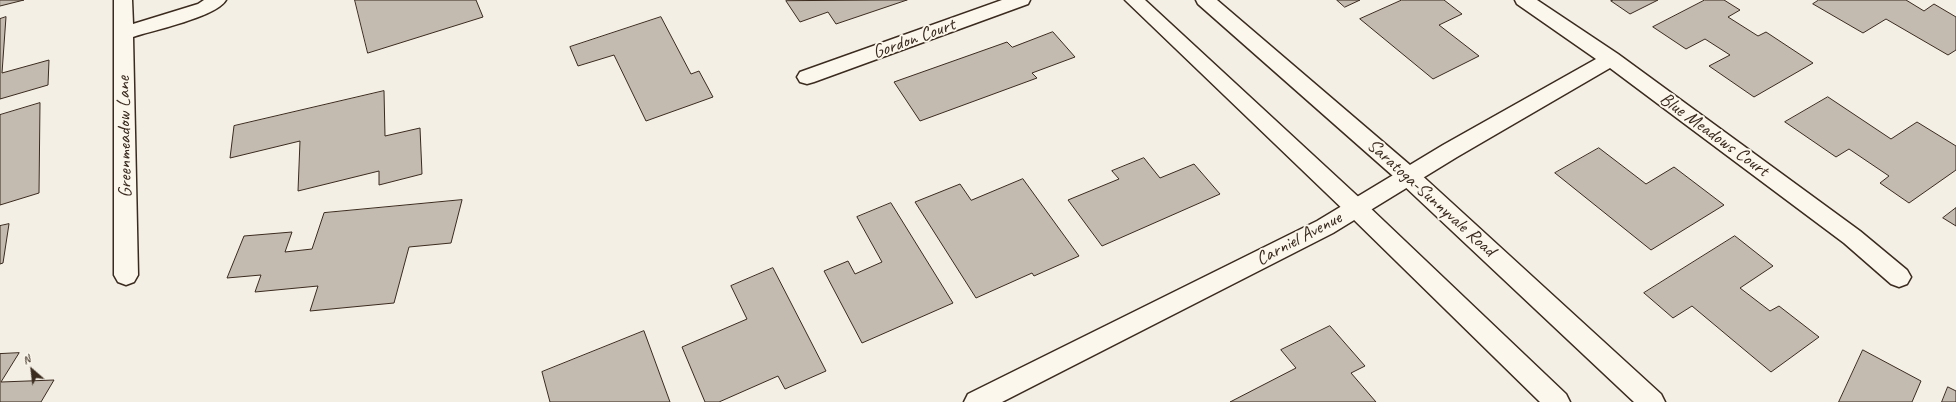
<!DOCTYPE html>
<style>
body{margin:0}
#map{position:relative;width:1956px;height:402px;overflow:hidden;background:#f3efe4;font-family:Caveat,sans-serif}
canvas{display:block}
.north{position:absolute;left:12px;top:350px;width:40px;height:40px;-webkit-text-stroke:3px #fbf7ec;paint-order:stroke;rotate:332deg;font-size:11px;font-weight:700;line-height:16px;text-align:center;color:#3b2a1e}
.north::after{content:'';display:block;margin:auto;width:14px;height:18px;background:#3b2a1e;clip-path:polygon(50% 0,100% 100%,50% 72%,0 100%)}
</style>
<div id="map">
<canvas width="1956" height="402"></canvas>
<div class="north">N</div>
</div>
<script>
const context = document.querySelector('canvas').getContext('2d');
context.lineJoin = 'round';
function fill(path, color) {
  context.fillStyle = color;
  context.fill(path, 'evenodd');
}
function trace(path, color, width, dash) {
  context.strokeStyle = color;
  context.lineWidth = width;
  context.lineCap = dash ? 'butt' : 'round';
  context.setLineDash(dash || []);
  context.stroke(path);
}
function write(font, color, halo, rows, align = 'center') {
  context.font = font + ' Caveat,sans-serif';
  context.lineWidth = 4;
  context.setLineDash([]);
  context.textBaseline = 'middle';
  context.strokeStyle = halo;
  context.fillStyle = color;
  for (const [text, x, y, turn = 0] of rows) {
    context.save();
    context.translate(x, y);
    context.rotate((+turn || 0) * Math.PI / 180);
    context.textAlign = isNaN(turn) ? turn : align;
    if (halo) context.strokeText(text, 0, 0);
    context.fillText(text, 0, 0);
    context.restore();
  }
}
const building = new Path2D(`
 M0,0h24l-24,6z
 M355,0h121l7,17 -115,36z
 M907,0l-71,24 -8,-12 -28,10 -14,-21z
 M1337,0h23l-15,7z
 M1402,0h42l18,14 -23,11 40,31 -46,23 -73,-60z
 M1614,0h44l-28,14 -19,-13z
 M1705,0h19l16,10 -12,7 30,19 8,-4 47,31 -59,34 -45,-31 21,-11 -25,-16 -19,10 -33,-22z
 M1819,0h87l18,11 10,-7 22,13v33l-8,5 -62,-36 -23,14 -50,-29z
 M6,17l-4,56 47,-13 -1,25 -48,14v-80z
 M661,17l30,57 8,-3 14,26 -67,24 -32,-66 -36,11 -8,-19z
 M1053,32l22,25 -43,16 5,5 -117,43 -26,-39 113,-40 5,5z
 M384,91l1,45 35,-8 2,46 -43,11v-14l-81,20 2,-50 -70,17 4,-32z
 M1828,97l63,42 26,-17 39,24v24l-47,33 -29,-20 9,-7 -40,-27 -13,8 -51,-35z
 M40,103l-1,90 -39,12v-90z
 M1599,148l47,36 28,-17 50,38 -73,45 -96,-77z
 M1144,158l16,20 34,-14 26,30 -118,52 -34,-46 51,-21 -7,-8z
 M1023,179l56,77 -45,20 -2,-3 -56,25 -61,-96 45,-18 11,16z
 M462,200l-11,43 -42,4 -15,56 -84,8 8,-25 -63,6 6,-17 -34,3 17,-42 48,-4 -7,20 27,-3 12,-36z
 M891,203l62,100 -91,40 -38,-72 24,-10 7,13 27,-12 -25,-45z
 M1956,208v18l-13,-8z
 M9,224l-6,39 -3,1v-38z
 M1735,236l38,30 -33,22 30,23 9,-5 40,31 -48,35 -79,-66 -19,12 -29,-25z
 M773,268l53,103 -41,18 -7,-13 -59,26h-14l-23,-55 65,-28 -16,-33z
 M1330,326l35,40 -14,7 25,29h-146l66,-34 -15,-18z
 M644,331l26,71h-120l-8,-30z
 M1863,350l58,31 -9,21h-73z
 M19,353l-18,29 53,-2 -13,22h-41v-48z
 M1948,387l8,4v11h-14z`);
fill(building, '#c3bbb0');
trace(building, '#3b2a1e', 1);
const street = new Path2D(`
 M114,0h18l1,24 65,-20 6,-4h22c-10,17 -72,30 -93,37l5,238 -4,7 -8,3 -8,-3 -4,-7z
 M1002,0h28l-2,4 -214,78 -7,2 -7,-2 -3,-5 3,-5z
 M1515,0h22l81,54 242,177 47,39 4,7 -4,7 -8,3 -8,-3 -47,-41 -234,-175 -153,89 -124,76 -331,169h-38l4,-8 349,-173 126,-76 153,-86 -79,-55z`);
const primary = new Path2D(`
 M1125,0h20l220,203 201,191 4,8h-30l-191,-187z
 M1196,0h21l200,171 244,223 4,8h-31l-233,-219 -203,-179z`);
trace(street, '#3b2a1e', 3);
trace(primary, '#3b2a1e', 3);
fill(street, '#fbf7ec');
fill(primary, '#fbf7ec');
write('19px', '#3b2a1e', '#fbf7ec', [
 ["Gordon Court",914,39,-20],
 ["Blue Meadows Court",1714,135,36],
 ["Greenmeadow Lane",125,137,-91],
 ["Saratoga-Sunnyvale Road",1431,198,42],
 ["Carniel Avenue",1299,239,-28]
]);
</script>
